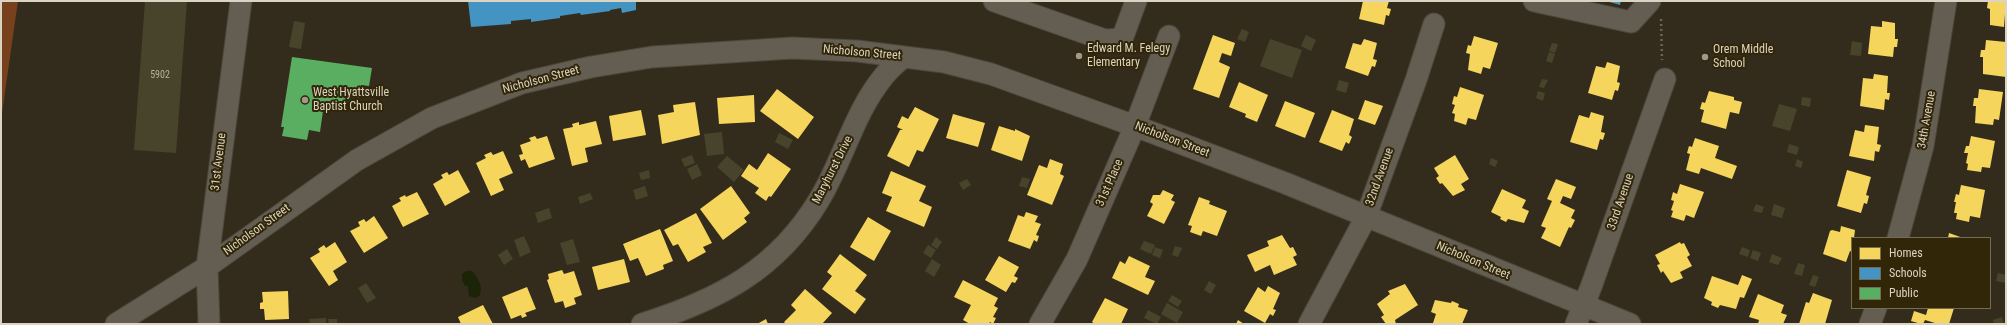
<!DOCTYPE html>
<style>
body{margin:0}
#map{position:relative;width:2007px;height:325px;overflow:hidden;background:#332c1c;font-family:"Roboto Condensed",sans-serif}
canvas{display:block}
.frame{position:absolute;inset:0;border:2px solid #dbd4c3;pointer-events:none}
.legend{position:absolute;left:1851px;top:237px;width:140px;height:72px;box-sizing:border-box;background:#322608;border:1px solid #766c53;margin:0;padding:5px 7px;list-style:none;font-size:12px;color:#dbd4c3}
.legend li{display:flex;align-items:center;gap:8px;height:20px}
.legend b{width:20px;border:1px solid #766c53}
</style>
<div id="map">
<canvas width="2007" height="325"></canvas>
<div class="frame"></div>
<ul class="legend">
<li><b style="height:11px;background:#f6d55c"></b>Homes</li>
<li><b style="height:11px;background:#4393c3"></b>Schools</li>
<li><b style="height:11px;background:#5aae61"></b>Public</li>
</ul>
</div>
<script>
const context = document.querySelector('canvas').getContext('2d');
context.lineJoin = 'round';
function fill(path, color) {
  context.fillStyle = color;
  context.fill(path, 'evenodd');
}
function trace(path, color, width, dash) {
  context.strokeStyle = color;
  context.lineWidth = width;
  context.lineCap = dash ? 'butt' : 'round';
  context.setLineDash(dash || []);
  context.stroke(path);
}
function write(font, color, halo, rows, align = 'center') {
  context.font = font + ' "Roboto Condensed",sans-serif';
  context.lineWidth = 4;
  context.setLineDash([]);
  context.textBaseline = 'middle';
  context.strokeStyle = halo;
  context.fillStyle = color;
  for (const [text, x, y, turn = 0] of rows) {
    context.save();
    context.translate(x, y);
    context.rotate((+turn || 0) * Math.PI / 180);
    context.textAlign = isNaN(turn) ? turn : align;
    if (halo) context.strokeText(text, 0, 0);
    context.fillText(text, 0, 0);
    context.restore();
  }
}
fill(new Path2D(`
 M1,1h17l-17,119z`), '#78411d');
fill(new Path2D(`
 M466,271h6c6,7 11,15 8,24l-4,3 -7,-2 -1,-10h-3l-3,-6v-6z`), '#1b2407');
fill(new Path2D(`
 M1363,1h26l-2,7 4,1 -2,7 -3,-1 -2,10 -25,-6z
 M1988,1h18l-2,26 -14,-2v-16l-3,-1z
 M1882,21l13,2v16h3l-1,8h-3l-1,10 -25,-3 3,-28 11,1z
 M1213,35l22,8 -4,13 -9,-3 -3,9 11,5 -11,31 -26,-9z
 M1474,36l24,7 -8,26 -7,-2 -2,7 -13,-4 2,-16 -4,-1 2,-8 3,1z
 M1364,39l13,4 -4,16 4,1 -2,7 -3,-1 -4,10 -23,-8 8,-25 8,2z
 M1986,40l20,2v35l-23,-3v-17h-3l1,-7h4z
 M1607,62l13,4 -3,16 3,1 -2,8 -3,-1 -3,10 -24,-7 8,-27 9,2z
 M1874,74l14,2 -1,17h3l-1,7 -4,-1 -1,11 -24,-4 3,-28 10,1z
 M1239,82l29,13 -11,27 -12,-5 1,-3 -17,-7z
 M1460,87l24,8 -8,25 -8,-2 -2,7 -12,-4 1,-7 -3,-1 3,-8 -3,-1 2,-8 3,1z
 M777,89l37,28 -16,22 -38,-28z
 M1979,89l24,3 -4,28 -5,-1 -1,6 -18,-2 1,-17h-3l1,-8h4z
 M1709,91l25,6v3l8,2 -3,12 -9,-2 -4,17 -25,-7 3,-12 -4,-1 2,-7 3,1z
 M754,95l1,27 -36,2 -2,-26z
 M1365,100l18,6 -8,19 -17,-6z
 M1285,101l30,12 -10,25 -30,-12z
 M695,102l5,33 -38,9 -4,-29 16,-3 -1,-7z
 M915,107l24,12 -16,33 -6,-2 -8,17 -22,-11 13,-26h3l-6,-3 5,-11 6,3z
 M641,110l5,25 -33,6 -4,-25z
 M1332,110l22,9 -5,16 3,2 -3,7 -3,-2 -4,9 -23,-9z
 M1591,112l13,4 -3,16 4,1 -2,7 -3,-1 -3,11 -27,-8 9,-27 10,3z
 M953,114l32,9 -7,24 -32,-9z
 M596,121l6,23 -17,4 3,14 -16,4 -9,-37 10,-2 -1,-3 7,-2v3z
 M1865,125l14,2 -2,17 4,1 -2,7 -4,-1 -1,10 -25,-5 6,-26 9,2z
 M999,126l16,5v-2l15,7 -8,25 -31,-11z
 M535,136l2,3 10,-3 8,23 -26,9 -4,-9 -4,2 -2,-6 4,-1 -3,-9 11,-4 -2,-3z
 M1971,136l24,5 -5,27 -8,-1 -1,5 -14,-2 1,-6 -2,-1 2,-10h-4l2,-7h3z
 M1695,138l24,8 -4,12 22,8 -5,13 -31,-11 -2,6 -13,-4 4,-16 -3,-1 2,-7 3,1z
 M503,151l10,22 -14,6 5,11 -13,6 -15,-33 10,-5 -2,-3 7,-3 2,3z
 M768,153l23,16 -20,28 -2,-1 -3,5 -11,-8 4,-5 -18,-12 8,-12 8,6z
 M1455,155l14,24 -8,5 4,6 -12,6 -11,-13 -2,1 -4,-6 3,-2 -5,-8z
 M1050,159l13,5 -3,10 4,2 -12,29 -25,-10 12,-30 8,3z
 M458,170l12,22 -25,14 -12,-22 10,-6 -2,-3 6,-3 2,3z
 M1847,170l24,7 -5,18 3,1 -2,8 -3,-1 -3,10 -24,-7z
 M891,171l35,15 -7,15 13,6 -8,20 -38,-16 6,-14 -10,-4z
 M1556,179l20,8 -5,12 -8,-3 -3,7 15,7 -4,8 4,2 -4,8 -2,-1 -9,20 -19,-9 5,-10 -5,-2 11,-25 -5,-2z
 M1680,184l24,8 -10,26 -8,-3 -2,6 -13,-4 2,-6 -2,-1 3,-9 -3,-1 2,-8 4,2z
 M1961,185l24,5 -5,28 -10,-2 -1,6 -13,-3 1,-6h-3l2,-11h-2l2,-8 3,1z
 M731,186l19,27 -6,5 3,4 -24,18 -23,-31z
 M1502,189l24,11 -4,8 7,3 -5,12 -16,-4 -2,3 -6,-3 1,-2 -10,-5z
 M1163,190l11,5 -3,5 4,2 -11,22 -17,-8 6,-12 -3,-2 3,-7h7z
 M417,192l12,22 -26,13 -11,-21 9,-5 -2,-3 6,-3 1,2z
 M1199,197l11,4 -1,3 18,7 -10,25 -14,-5 -2,5 -11,-4 2,-6 -4,-1z
 M1026,212l12,4 -3,6 6,2 -5,11 3,1 -2,6 -3,-2 -4,9 -22,-8 10,-26 6,2z
 M696,213l16,30 -9,4 3,5 -18,10 -10,-18 -5,2 -9,-16z
 M374,216l14,22 -24,15 -14,-22 10,-5 -2,-4 6,-3 2,3z
 M868,217l23,14 -17,30 -24,-14z
 M1841,226l14,4 -1,8h-2v14l-2,-1 -4,11 -23,-8 7,-23 2,-1 8,2z
 M660,229l13,32 -10,4 1,4 -18,7 -8,-18 -8,3 -7,-17z
 M1949,233l14,5h-15z
 M1282,235l8,13 3,-1 4,8 -4,2 4,8 -23,10 -4,-10 -15,7 -8,-17 22,-9 -2,-5z
 M335,242l12,20 -14,9 5,9 -9,6 -19,-28 10,-6 -2,-3 6,-4 2,3z
 M1680,242l1,2 3,-1 6,12 -3,2 5,9 -12,6 3,6 -12,5 -8,-12 -2,2 -4,-8 3,-1 -5,-9z
 M840,254l27,21 -12,16 11,8 -11,15 -33,-25 10,-13 -5,-4z
 M999,256l20,11 -5,9 4,2 -3,5 -3,-1 -6,10 -21,-12z
 M1129,256l21,10 -5,11 10,4 -7,14 -36,-17 8,-17 5,3z
 M624,259l6,23 -32,8 -6,-23z
 M562,270l2,4 10,-3 8,24 -8,3 2,6 -11,4 -2,-7 -8,2 -8,-23 2,-1 -1,-5z
 M1742,275l10,4 -8,19 -4,-1 -4,12 -16,-4 -2,3 -7,-3 1,-3 -8,-4 8,-22 26,9z
 M963,280l35,18 -4,8 4,2 -5,9 3,1 -3,6 -3,-2 -1,2h-19l-7,-4 8,-15 -17,-8z
 M1405,284l13,21 -23,15 1,4h-10l-5,-7 3,-2 -7,-11 13,-10 -2,-3z
 M1268,286l12,7 -7,16 3,1 -3,6 -3,-2 -5,9 -21,-12 14,-24 7,5z
 M527,287l9,22 -11,4 2,3 -5,2 -1,-3 -10,4 -9,-22z
 M805,289l27,24 -10,11h-36l-2,-2 12,-12 -5,-5z
 M288,291l1,28 -24,1 -1,-11h-4v-6l3,-1 -1,-10z
 M1813,293l19,7 -7,24h-26l7,-22 3,1z
 M1758,294l26,11 -3,8 6,2 -4,9h-25l1,-4 -10,-3z
 M1105,298l23,11 -7,15h-26l-3,-2z
 M1435,300l16,3 1,-2 7,3 -1,3 10,3 -6,14 -29,-1 3,-9 -5,-2z
 M483,305l10,19h-32l-3,-7z
 M1928,308h26l-5,16h-11l-13,-4 -2,4h-2l-10,-3 3,-10 12,4z
 M766,319l2,5h-11z
 M1238,320l6,4h-8z`), '#f6d55c');
fill(new Path2D(`
 M468,1h168v9l-14,3 -1,-5 -11,2v1l-29,4 -1,-2 -20,3v2l-29,4v-3l-20,2v3l-40,3z
 M1606,1h15l-1,4z`), '#4393c3');
fill(new Path2D(`
 M292,57l80,11 -3,18 -8,-1 -2,13 -8,-1 -1,4 -26,3 -4,28 -11,-2 -2,10 -25,-4 2,-9h-3z`), '#5aae61');
fill(new Path2D(`
 M145,1h42l-11,152 -42,-3z
 M294,21l11,2 -4,26 -12,-2z
 M1242,29l7,3 -4,10 -8,-3z
 M1306,35l10,5 -5,11 -10,-5z
 M1270,39l32,11 -10,28 -32,-12z
 M1852,41l10,2 -1,13 -11,-1z
 M1552,43l6,1 -3,9 -6,-2z
 M1549,52l6,2 -3,9 -6,-2z
 M1542,79l6,1 -4,8 -5,-1z
 M1339,80l10,3 -3,10 -10,-3z
 M1538,91l7,2 -2,8 -7,-3z
 M1802,97l9,1 -1,9 -9,-2z
 M1779,104l18,5 -7,22 -18,-5z
 M722,132l2,22 -17,2 -3,-22z
 M779,133l14,7 -5,9 -13,-7z
 M1789,144l10,3 -2,8 -10,-3z
 M692,155l3,8 -10,4 -4,-8z
 M727,156l17,14 -10,12 -17,-15z
 M1491,158l7,3 -3,6 -6,-3z
 M1797,159l6,3 -2,6 -6,-2z
 M697,164l5,11 -10,5 -5,-11z
 M649,170l1,8 -9,2 -2,-7z
 M1022,177l8,2 -3,9 -8,-2z
 M967,179l4,6 -8,5 -4,-7z
 M645,186l3,10 -12,4 -3,-10z
 M590,193l3,6 -13,5 -2,-7z
 M1756,204l8,3 -2,6 -9,-2z
 M1774,204l11,4 -3,10 -11,-3z
 M549,208l3,10 -14,5 -3,-10z
 M524,236l7,16 -11,5 -6,-17z
 M936,237l6,5 -5,7 -6,-4z
 M573,239l7,23 -13,3 -7,-22z
 M1144,241l11,4 -4,9 -11,-5z
 M928,245l8,5 -5,8 -8,-5z
 M1175,246l7,2 -4,9 -6,-2z
 M1155,247l8,3 -3,8 -8,-3z
 M1742,247l8,3 -2,7 -9,-3z
 M507,249l6,10 -9,6 -6,-10z
 M1753,250l8,3 -3,8 -8,-3z
 M1772,254l10,4 -4,7 -9,-3z
 M932,259l9,6 -7,12 -9,-6z
 M1798,263l7,2 -3,11 -8,-2z
 M1998,273l8,2v8l-10,-2z
 M1813,275l6,2 -4,10 -6,-2z
 M1209,281l7,4 -5,9 -7,-4z
 M366,283l10,15 -9,5 -9,-15z
 M1172,295l10,6 -4,6 -10,-6z
 M1167,303l16,9 -6,11 -16,-9z
 M1148,310l13,7 -4,7 -13,-6z
 M2002,317l2,7h-10l-1,-4z
 M326,318v6h-16l-1,-5z
 M328,319h9v5h-8z`), '#48442c');
const minor = new Path2D(`
 M994,1l111,39 17,-1 14,-38
 M1534,1l97,21 19,-21
 M1898,238l25,-92 23,-145
 M116,324l91,-57 150,-107 75,-42 90,-35 69,-16 61,-10 140,-9 65,3 87,11 47,12 144,52 150,57 345,141
 M209,324l-2,-57 34,-266
 M642,324c76,-24 135,-54 177,-124 24,-39 35,-88 65,-124 5,-7 13,-13 19,-19
 M1040,324l37,-65 58,-133 34,-90
 M1309,324l57,-107 50,-137 18,-56
 M1576,324l15,-37 74,-208
 M1870,324l6,-16`);
trace(minor, '#4c473a', 23);
trace(new Path2D(`
 M1661,19l1,41`), '#69655a', 2.5, [2, 3]);
trace(minor, '#635d52', 21);
for (const [x, y, r, color] of [
 [1079,56,4,"#a09989"],
 [1705,57,4,"#a09989"],
 [305,100,4,"#a09989"]
]) {
  const dot = new Path2D();
  dot.arc(x, y, r, 0, 2 * Math.PI);
  context.fillStyle = color;
  context.fill(dot);
  trace(dot, '#322608', 1.5);
}
write('10px', '#b6b09d', null, [
 ["5902",160,75]
]);
write('12px', '#dbd4c3', '#322608', [
 ["Edward M. Felegy",1087,49],
 ["Elementary",1087,63],
 ["Orem Middle",1713,50],
 ["School",1713,64],
 ["West Hyattsville",313,93],
 ["Baptist Church",313,107]
], 'left');
write('12px', '#dbd4c3', '#322608', [
 ["Nicholson Street",862,53,5],
 ["Nicholson Street",541,80,-15],
 ["34th Avenue",1927,120,-80],
 ["Nicholson Street",1172,140,21],
 ["31st Avenue",219,162,-83],
 ["Maryhurst Drive",833,170,-63],
 ["32nd Avenue",1380,177,-70],
 ["31st Place",1110,183,-66],
 ["33rd Avenue",1621,202,-71],
 ["Nicholson Street",257,230,-36],
 ["Nicholson Street",1473,261,23]
]);
</script>
